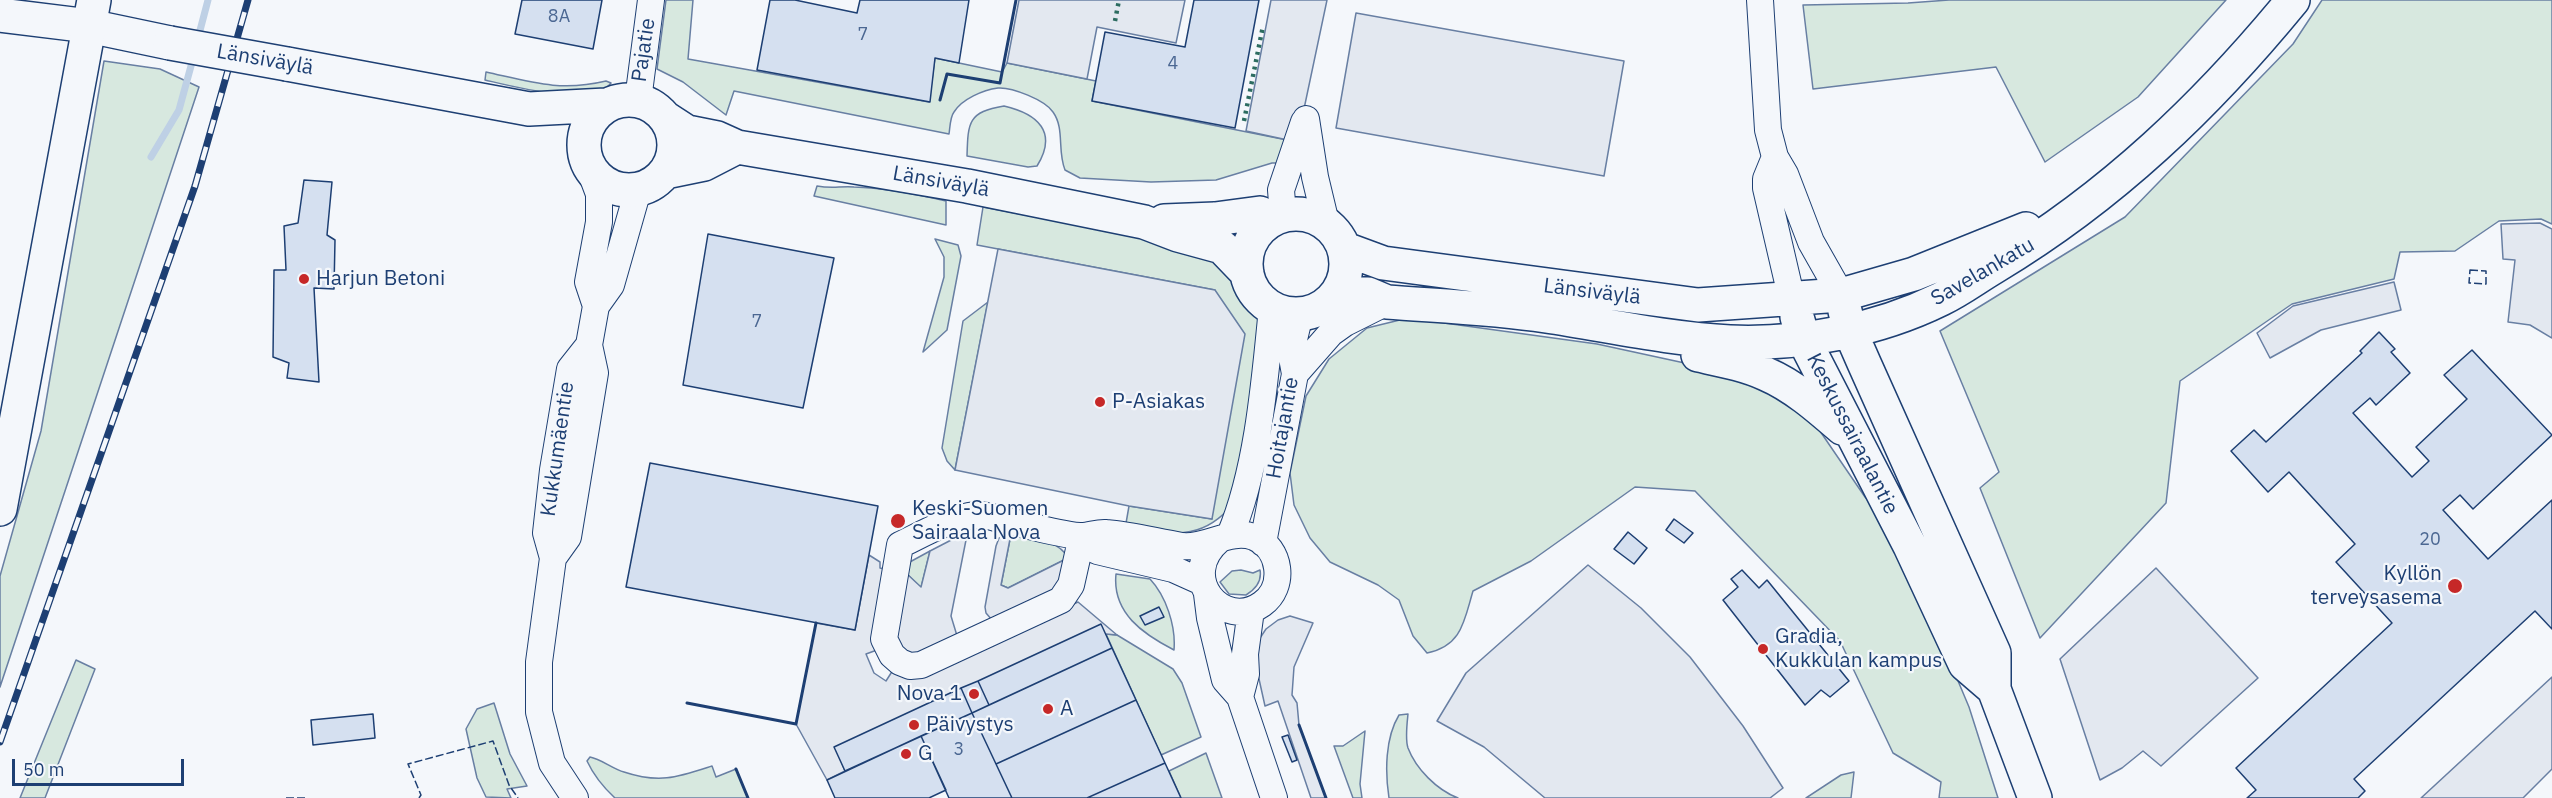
<!DOCTYPE html>
<meta charset="utf-8">
<style>
body{margin:0}
#map{position:relative;width:2552px;height:798px;overflow:hidden;background:#f4f7fb;font-family:"IBM Plex Sans",sans-serif}
canvas{display:block}
.scale{position:absolute;left:12px;top:759px;width:172px;height:27px;box-sizing:border-box;border:3px solid #1d3f73;border-top:0;padding-left:8px;font-size:18px;line-height:21px;white-space:nowrap;color:#1d3f73;-webkit-text-stroke:4px #f4f7fb;paint-order:stroke}
</style>
<div id="map">
<canvas width="2552" height="798"></canvas>
<div class="scale">50 m</div>
</div>
<script>
const context = document.querySelector('canvas').getContext('2d');
context.lineJoin = 'round';
function fill(path, color) {
  context.fillStyle = color;
  context.fill(path, 'evenodd');
}
function trace(path, color, width, dash) {
  context.strokeStyle = color;
  context.lineWidth = width;
  context.lineCap = dash ? 'butt' : 'round';
  context.setLineDash(dash || []);
  context.stroke(path);
}
function write(font, color, halo, rows, align = 'center') {
  context.font = font + ' "IBM Plex Sans",sans-serif';
  context.lineWidth = 4.5;
  context.setLineDash([]);
  context.textBaseline = 'middle';
  context.strokeStyle = halo;
  context.fillStyle = color;
  for (const [text, x, y, turn = 0] of rows) {
    context.save();
    context.translate(x, y);
    context.rotate((+turn || 0) * Math.PI / 180);
    context.textAlign = isNaN(turn) ? turn : align;
    if (halo) context.strokeText(text, 0, 0);
    context.fillText(text, 0, 0);
    context.restore();
  }
}
const green = new Path2D(`
 M666,0h27l-5,59 241,43 6,-44 67,14 5,-9 89,18 -4,20 195,39 -6,23h-9l-56,17 -65,2 -71,-4 -15,-8c-8,-20 0,-41 -12,-58 -8,-12 -41,-25 -55,-24 -15,2 -36,11 -44,24 -4,5 -4,16 -5,22l-215,-43 -8,24 -43,-33 -26,-13z
 M1949,0h277l-88,97 -93,65 -49,-95 -183,22 -10,-84 105,-2z
 M2322,0h230v224l-11,-5 -42,2 -44,30 -55,1 -6,27 -102,25 -112,77 -14,122 -126,135 -60,-150 19,-16 -59,-141 185,-114 168,-173z
 M104,61l56,8 39,18 -199,600v-111l41,-145z
 M486,72c45,10 74,20 120,9l5,2c-18,25 -100,3 -126,-3z
 M1004,106c34,8 54,26 33,60l-9,1 -61,-11c1,-34 1,-44 37,-50z
 M817,186c16,3 22,0 37,1 31,1 62,7 92,14v24l-132,-29z
 M983,207l153,29 56,14 30,15 19,19 21,35 1,25 -30,160c-32,39 -64,29 -108,25l4,-23 83,13 3,-229 -238,-45z
 M935,239l23,6 3,11 -14,74 -24,22 21,-75v-20z
 M988,302l-33,168 -8,-9 -5,-13 21,-127z
 M1408,318l189,26 106,23 38,12 68,36 56,82 27,27 77,183 29,91h-59l2,-16 -48,-29 -53,-112 -145,-150 -60,-4 -104,74 -58,30c-9,30 -11,55 -46,62l-14,-17 -14,-36 -21,-15 -48,-23 -20,-24 -16,-33 -4,-32 16,-77 23,-37 38,-31z
 M1011,534c18,4 48,5 57,24l-60,30 -7,-3z
 M930,551l-9,37 -15,-15 2,-10z
 M1241,570l12,3 7,-3c2,11 -4,19 -14,25l-17,-1 -9,-12 12,-11z
 M1116,574l34,5c16,17 26,47 24,71 -31,-16 -62,-37 -58,-76z
 M1106,634l11,1 56,34 9,14 19,54 -40,18z
 M76,660l19,9 -50,129h-25z
 M494,703l16,51 17,32 -20,3 4,9 -25,-1 -9,-19 -11,-49 11,-20z
 M1408,714c-1,10 -3,25 0,34 8,21 29,42 50,50h-69c-4,-26 -4,-60 10,-83z
 M1365,731l-5,53 2,14h-9l-19,-52h9z
 M1206,753l16,45h-41l-12,-27z
 M590,757c11,2 23,12 34,15 36,12 54,5 88,-6l4,11 20,-8 12,29h-133c-12,-11 -21,-22 -28,-37z
 M1854,772l-3,26h-45l35,-23z`);
fill(green, '#d7e8df');
trace(green, '#687fa3', 1.5);
const parking = new Path2D(`
 M1019,0h166l-9,43 -79,-16 -10,52 -80,-16z
 M1271,0h56l-30,142 -51,-11z
 M1356,13l268,48 -20,115 -268,-48z
 M2540,223l12,6v109l-22,-13 -22,-3 7,-62 -12,-1 -2,-35z
 M998,249l217,41 30,44 -33,185 -83,-13 -174,-36z
 M2394,282l7,28 -80,20 -51,28 -13,-25 36,-27z
 M1005,534h6l-10,51 7,3 60,-30 -12,36 -64,26 -6,-7 -1,-6 11,-61 3,-8z
 M957,537l9,3 -15,76 7,23 -29,15 -23,2 -12,-23 12,-60 15,14 9,-36z
 M869,555l11,7v6l8,2 -11,80 -11,4 8,19 12,8 7,-11 79,-19 106,-49 39,33 -11,-1 -123,57 6,14 -17,8 -133,43 6,15 -18,9 -31,-56 20,-101 39,7z
 M1588,565l53,43 49,49 53,69 40,62 -13,10h-225l-61,-51 -47,-26 29,-48z
 M2156,568l102,110 -97,88 -18,-15 -21,17 -22,12 -40,-121z
 M1290,616l23,7 -19,44 -2,28 5,8 2,22 27,73h-15l-33,-97 -13,5 -10,-45 3,-20 8,-12 12,-9z
 M2552,677v92l-29,29h-102z`);
fill(parking, '#e3e8f0');
trace(parking, '#687fa3', 1.5);
trace(new Path2D(`
 M198,38l10,-38
 M151,157l28,-47 15,-55`), '#bed0e5', 7);
const building = new Path2D(`
 M522,0h80l-9,49 -78,-15z
 M770,0h25l62,13 3,-13h109l-10,63 -24,-5 -5,44 -173,-32z
 M1194,0h65l-24,128 -143,-27 13,-69 80,15z
 M304,180l28,2 -5,53 8,5 -1,49 -20,-1 5,94 -32,-4 2,-15 -16,-6 1,-87h12l-2,-44 14,-3z
 M708,234l126,24 -31,150 -120,-23z
 M2379,332l16,17 -4,3 19,21 -34,32 -6,-7 -17,15 59,64 17,-16 -13,-14 51,-48 -23,-24 28,-25 80,85 -79,74 -13,-14 -17,15 45,49 64,-59v129l-17,-18 -181,168 11,12 -7,7h-111l9,-8 -20,-22 156,-145 -56,-61 19,-18 -66,-72 -21,20 -37,-41 23,-21 12,12 96,-89 -2,-2z
 M650,463l228,43 -23,124 -229,-43z
 M1674,519l19,14 -9,10 -18,-13z
 M1628,532l19,16 -13,16 -20,-15z
 M1742,570l17,18 8,-8 82,101 -19,16 -9,-7 -16,15 -82,-105 15,-13 -7,-8z
 M1159,607l5,10 -19,8 -5,-9z
 M1101,624l11,24 -123,57 -11,-24z
 M1112,648l24,52 -140,64 -24,-51z
 M978,681l11,24 -17,8 -11,-25z
 M961,688l11,25 -127,58 -11,-24z
 M1136,700l29,63 -78,35h-75l-16,-34z
 M972,713l40,85h-63l-28,-62z
 M373,714l2,24 -62,7 -2,-25z
 M1288,735l9,25 -5,2 -10,-25z
 M921,736l25,54 -17,8h-94l-8,-18z
 M1165,763l16,35h-94z`);
fill(building, '#d5e0f0');
trace(building, '#1d3f73', 1.5);
const minor = new Path2D(`
 M1760,0l8,130 7,27 10,17 26,68 30,53
 M638,100l13,-100
 M1306,119l9,58 11,46
 M1775,157l-9,22v9l26,112
 M590,170l9,24v28l-11,60 8,24
 M1283,215l-2,-25 23,-68
 M1295,374l36,-41 14,-10 42,-21
 M1230,535c28,-66 35,-156 42,-227
 M1082,536l-11,49 -10,15 -140,65 -11,1 -10,-4 -8,-7 -8,-16 16,-94c23,-11 50,-27 76,-30 8,-1 19,3 27,5 25,5 50,13 76,16 9,1 18,-4 27,-3 26,2 51,9 76,13 24,3 48,-18 72,-9 27,11 32,50 8,67 -39,28 -86,-27 -43,-64
 M1082,536l15,15 76,18 29,13
 M1263,543l32,-169 -4,-22 9,-38
 M553,558l15,-21 27,-164 -6,-28 7,-39 15,-21 27,-95
 M1207,594l3,24 15,62 15,17 34,101
 M1240,697l6,-23 -1,-20 6,-44
 M575,798l-23,-35 -13,-51v-50l14,-104 -7,-25 7,-63 17,-101 19,-24`);
const major = new Path2D(`
 M0,15l89,11 81,17
 M287,64l242,45 77,-4
 M584 145a45 45 0 1 1 90 0a45 45 0 1 1-90 0Z
 M667,119l20,13 30,6 20,9 230,39 177,36 34,13 44,12 25,26
 M665,172l39,-8 33,-17
 M1246 264a50 50 0 1 1 100 0a50 50 0 1 1-100 0Z
 M1164,221l51,-2 45,-6 13,6
 M1345,249l38,14 315,42 143,-10 73,-21 112,-45
 M1338,294h30l19,8c53,4 107,6 159,14 61,9 122,23 184,26 71,3 148,-12 211,-43 19,-9 36,-22 53,-32 118,-71 212,-161 299,-267
 M1845,311l5,20 14,32 130,290v36l41,109
 M1797,317l6,21 107,208 55,118 29,25
 M1698,355c23,5 46,9 68,19 28,12 53,34 76,54`);
const highway = new Path2D(`
 M0,509l94,-509`);
trace(minor, '#1d3f73', 28);
trace(major, '#1d3f73', 36);
trace(highway, '#1d3f73', 36);
trace(minor, '#f4f7fb', 26);
trace(major, '#f4f7fb', 33);
trace(highway, '#f4f7fb', 33);
const rail = new Path2D(`
 M0,742l195,-556 53,-186`);
trace(rail, '#1d3f73', 7);
trace(rail, '#f4f7fb', 4.5, [14]);
const majorBridge = new Path2D(`
 M170,43l117,21`);
trace(majorBridge, '#1d3f73', 36, []);
trace(majorBridge, '#f4f7fb', 33);
trace(new Path2D(`
 M1115,21l4,-21
 M1244,121l19,-95`), '#2c6c60', 4.5, [3, 4.5]);
trace(new Path2D(`
 M2470,270l16,1v13l-17,-1z
 M286,798h21
 M419,798l2,-3 -13,-31 85,-23 16,44 9,13`), '#1d3f73', 1.5, [8, 3]);
trace(new Path2D(`
 M940,100l7,-26 53,9 16,-83
 M687,703l109,21 20,-101
 M1299,725l27,73
 M736,769l12,29`), '#1d3f73', 3);
for (const [x, y, r, color] of [
 [304,279,6,"#c62828"],
 [1100,402,6,"#c62828"],
 [898,521,8,"#c62828"],
 [2455,586,8,"#c62828"],
 [1763,649,6,"#c62828"],
 [974,694,6,"#c62828"],
 [1048,709,6,"#c62828"],
 [914,725,6,"#c62828"],
 [906,754,6,"#c62828"]
]) {
  const dot = new Path2D();
  dot.arc(x, y, r, 0, 2 * Math.PI);
  context.fillStyle = color;
  context.fill(dot);
  trace(dot, '#f4f7fb', 2);
}
write('18px', '#4b6792', null, [
 ["8A",559,17],
 ["7",863,35],
 ["4",1173,64],
 ["7",757,322],
 ["20",2430,540],
 ["3",959,750]
]);
write('21px', '#1d3f73', '#f4f7fb', [
 ["Pajatie",644,50,-82],
 ["Länsiväylä",265,60,10],
 ["Länsiväylä",941,182,10],
 ["Savelankatu",1983,272,-30],
 ["Länsiväylä",1592,292,7],
 ["Hoitajantie",1283,428,-80],
 ["Keskussairaalantie",1852,434,63],
 ["Kukkumäentie",558,449,-82]
]);
write('21px', '#1d3f73', '#f4f7fb', [
 ["Harjun Betoni",316,279],
 ["P-Asiakas",1112,402],
 ["Keski-Suomen",912,509],
 ["Sairaala Nova",912,533],
 ["Kyllön",2442,574,"right"],
 ["terveysasema",2442,598,"right"],
 ["Gradia,",1775,637],
 ["Kukkulan kampus",1775,661],
 ["Nova 1",962,694,"right"],
 ["A",1060,709],
 ["Päivystys",926,725],
 ["G",918,754]
], 'left');
</script>
